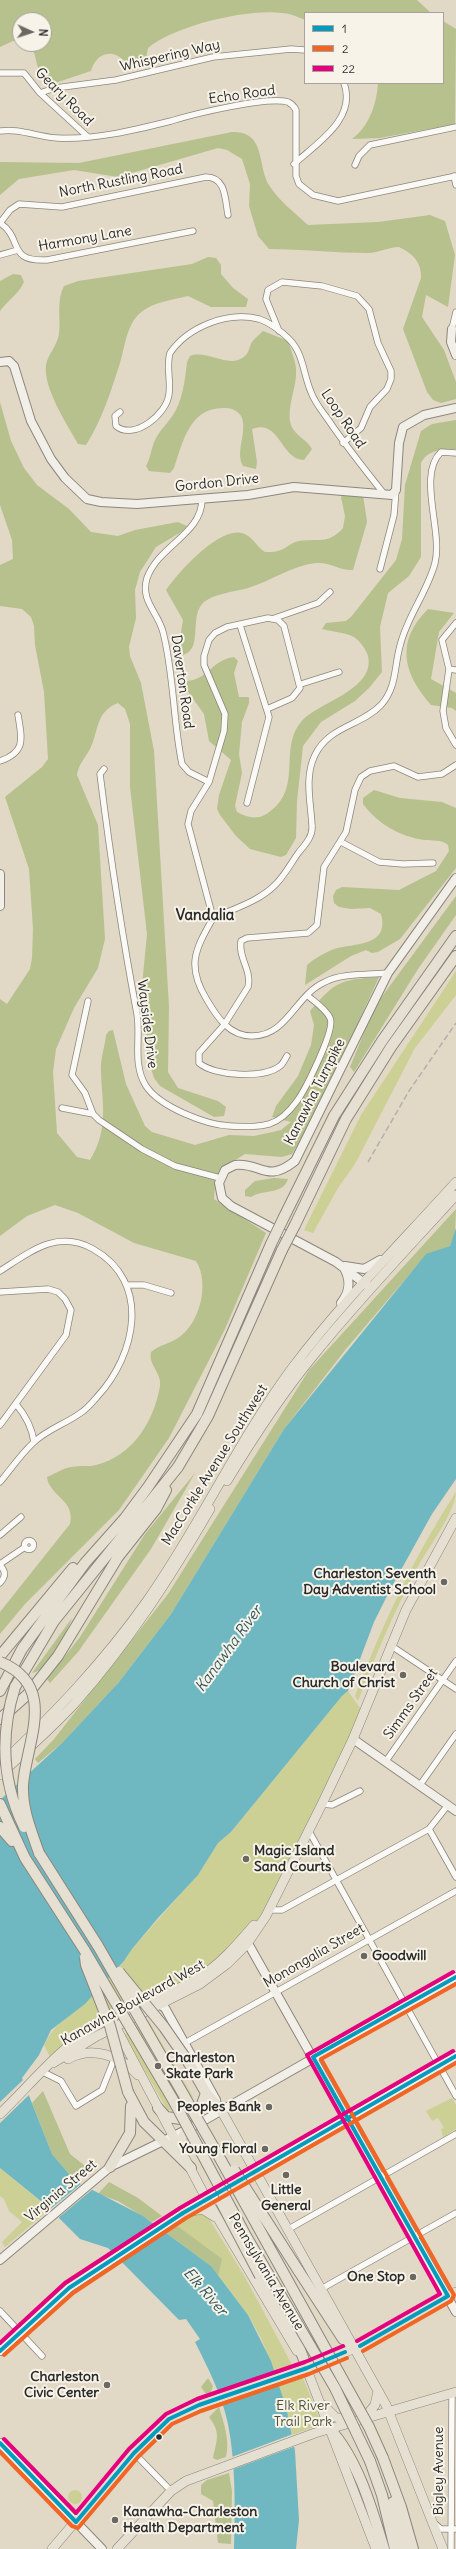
<!DOCTYPE html>
<style>
body{margin:0}
#map{position:relative;width:456px;height:2549px;overflow:hidden;background:#e1d8c5;font-family:Delius,sans-serif}
canvas{display:block}
.legend{position:absolute;left:304px;top:12px;width:140px;height:72px;box-sizing:border-box;background:#f7f3e8;border:1px solid #a5a39c;margin:0;padding:5px 7px;list-style:none;font-size:12px;color:#2b2b2b}
.legend li{display:flex;align-items:center;gap:8px;height:20px}
.legend b{width:20px;border:1px solid #a5a39c}
.north{position:absolute;left:12px;top:12px;width:40px;height:40px;box-sizing:border-box;background:#f7f3e8;border:1px solid #a5a39c;border-radius:50%;rotate:93deg;font-size:11px;font-weight:700;line-height:16px;text-align:center;color:#2b2b2b}
.north::after{content:'';display:block;margin:auto;width:14px;height:18px;background:#6b6861;clip-path:polygon(50% 0,100% 100%,50% 72%,0 100%)}
</style>
<div id="map">
<canvas width="456" height="2549"></canvas>
<ul class="legend">
<li><b style="height:5px;background:#049cbe"></b>1</li>
<li><b style="height:5px;background:#f26522"></b>2</li>
<li><b style="height:5px;background:#e5007d"></b>22</li>
</ul>
<div class="north">N</div>
</div>
<script>
const context = document.querySelector('canvas').getContext('2d');
context.lineJoin = 'round';
function fill(path, color) {
  context.fillStyle = color;
  context.fill(path, 'evenodd');
}
function trace(path, color, width, dash) {
  context.strokeStyle = color;
  context.lineWidth = width;
  context.lineCap = dash ? 'butt' : 'round';
  context.setLineDash(dash || []);
  context.stroke(path);
}
function write(font, color, halo, rows, align = 'center') {
  context.font = font + ' Delius,sans-serif';
  context.lineWidth = 4;
  context.setLineDash([]);
  context.textBaseline = 'middle';
  context.strokeStyle = halo;
  context.fillStyle = color;
  for (const [text, x, y, turn = 0] of rows) {
    context.save();
    context.translate(x, y);
    context.rotate((+turn || 0) * Math.PI / 180);
    context.textAlign = isNaN(turn) ? turn : align;
    if (halo) context.strokeText(text, 0, 0);
    context.fillText(text, 0, 0);
    context.restore();
  }
}
fill(new Path2D(`
 M456,971v24l-41,53 -60,116 -17,24 -25,45 -9,-3 57,-115z
 M456,1492c0,19 -30,59 -40,78 -22,42 -41,87 -58,131l-3,-5c27,-71 59,-140 101,-204z
 M348,1691l15,21 -95,198 -57,59 -109,53 -49,41 -9,-18c11,-23 24,-26 41,-42 17,-16 35,-34 47,-54l67,-76 19,-30 13,-11 111,-136z
 M148,2020l45,77 -25,14 -44,-76z
 M452,2098l4,7v24l-13,8 -2,-8 3,-1 -6,-10 -6,3 -6,-10z
 M0,2168l50,41 -45,38 -3,-5 20,-20 -13,-11 -5,-12 -4,-3z
 M203,2213l5,4 37,60 46,86 -2,5 -15,3 -13,-33 -13,-23 -37,-49 -46,-34 22,-16z
 M302,2376l20,48 -30,11 -13,-51z
 M68 2497a7 7 0 1 1 14 0a7 7 0 1 1-14 0Z`), '#ccd095');
fill(new Path2D(`
 M0,0h417l14,13h-126v7c-7,-3 -15,-7 -23,-7 -34,-5 -109,13 -134,35l-3,16c-5,1 -10,2 -16,0 -4,-2 -8,-7 -13,-9 -13,-5 -22,5 -25,16l-36,12 -9,-1c-11,-11 -8,-26 -16,-38h14v-24h-24v21h-7l-13,6z
 M443,21l13,8 -1,95 -75,14 -28,1c17,-12 25,-36 26,-56h65z
 M232,132c34,-1 25,33 37,53 10,16 25,27 39,40l70,-3 52,-7 15,6 10,34 -7,52 -22,-12 -4,22 22,33 12,32v17l-15,4 -8,-3 -6,-8 -24,-63 18,-51c1,-16 -9,-25 -22,-31 -11,0 -20,6 -31,6 -33,0 -66,-4 -99,-4l-11,-13 -9,-30 1,-22 -8,-25 -15,-9 -9,-2 -100,29 -44,-7 -55,9 -19,16v-33l79,1z
 M208,257l8,1 5,7v9l12,14 15,11 -2,8h-35l-23,-11c-16,4 -35,6 -48,17 -14,13 -15,34 -20,50 -9,28 -18,57 -34,82l-8,-1c-11,-20 -35,-56 -32,-79 2,-11 11,-19 13,-31 2,-16 -3,-32 5,-48l14,-5 114,-17z
 M13,274l8,1 3,7c-5,12 -17,19 -24,29v-30z
 M263,331l25,10c3,10 9,22 8,33 0,16 -12,40 -3,55 5,8 14,11 19,20l-8,11c-24,-1 -24,-42 -52,-31l5,33 -1,7 -13,-3c-8,-14 4,-32 -1,-48 -3,-7 -10,-10 -17,-10 -36,-1 -42,34 -51,60l-4,5 -21,-2 -3,-5c5,-9 5,-17 9,-26 5,-10 12,-16 18,-25 10,-15 12,-36 14,-53l3,-6c17,-7 40,14 55,0 4,-3 4,-9 7,-14 3,-4 8,-8 11,-11z
 M0,402l11,39 13,27 13,17 32,24 22,23 27,4 17,-6 43,-8 9,4 -6,6 -25,15 -16,25 -5,18 1,28 -7,29 1,9 11,27 13,68 15,256 -1,65 10,16 40,13 8,6 -2,9 -10,1 -54,-31 -6,-8 -6,-20 -3,-21 -3,-51 5,-52 -17,-147v-63l-5,-15 -7,-6c-23,9 -19,28 -28,46 -5,9 -12,16 -13,26l21,50 7,114 -7,29 -24,40 -18,41 -3,23 4,61 20,24 13,3c19,-32 12,-54 11,-89 -1,-12 4,-24 5,-36l3,-4 4,-1 13,54 19,42 7,6 43,13 34,-10 25,1 14,-3 13,-3 10,-8 -19,-5 4,-11 22,-30 13,-31 3,-20 -4,-14c26,-30 29,-31 69,-34l-61,133 -26,44 -10,3 -37,-3 -24,15 -6,17 -1,13 52,34 -41,96 -56,109 -50,72 -94,94 -25,30v-22l70,-88c6,-24 -21,-28 -23,-47 8,-3 16,-9 25,-10 8,-2 17,0 24,-2 37,-9 58,-44 64,-79 2,-13 -12,-21 -9,-34 8,-7 18,-8 27,-14 22,-14 32,-55 18,-77l-62,-18 -56,-30 -23,-8 -28,11 -27,20v-237l7,5 23,-35 2,-11 1,-29 -4,-60 -24,-72 37,-30 6,-8 -4,-67 -9,-47 -1,-19 -3,-9 -9,-8 -22,-3v-41l13,-6 -1,-19 -12,-35z
 M456,420v29c-14,1 -28,0 -35,14v94l-12,19 -21,17 -8,34 2,45 -13,16 -14,13 -34,21 -18,24 -6,55 -1,37 -10,17 -5,2 -31,-8 -14,-13 -16,-21 -3,-6 2,-14 12,-35 -22,-19 -5,-27 -23,-32c7,-1 15,-2 21,-6 11,-8 17,-17 32,-19l4,4 -4,12 5,24h10v6l-7,19 -3,32 3,19 -7,33 2,6c11,6 21,8 31,1 36,-25 10,-63 33,-91 15,-19 75,-32 67,-66 -2,-7 -8,-15 -14,-19 -10,-5 -22,-5 -32,-8l4,-6 20,-2 5,-4 45,-57 6,-21 3,-54 16,-54 11,-7z
 M345,493l18,2 4,27 -14,48c-12,1 -23,-8 -36,-7 -24,2 -46,18 -69,25 -14,4 -32,5 -44,14 -16,14 0,47 -21,53l-5,-4 5,-31 -17,-30c12,-17 52,-63 76,-57 11,3 14,14 23,19 22,1 22,-9 34,-11 19,-3 29,4 44,-13l2,-12 -4,-19z
 M428,609l26,4 -15,19 -8,47 25,14v18l-4,-3 -21,-3c-28,-32 -36,-63 -3,-96z
 M374,790l26,8 42,4 14,6v60l-56,71 -22,13 -6,1 -6,-3 -15,6 -46,29 2,-20c8,-7 17,-12 27,-16 20,-6 56,-2 47,-35l-11,-6 -19,1 -12,-2 -5,-4 -1,-7 3,-6 6,-3 57,3 37,-19 13,-20 -1,-6c-7,-6 -15,-4 -24,-5 -25,-4 -46,-16 -61,-36v-6z
 M456,896v19l-38,54 -64,103 -4,-5 25,-61z
 M274,1178l14,1c-5,16 -25,10 -37,18l-6,-1v-6l10,-9z
 M456,1209l-1,25 -5,12 -24,9 -80,94 -62,80 -113,185 -52,68 -57,61 -24,20 -3,-4 19,-20 114,-145 141,-224z
 M195,1473l-44,76 -73,103 -28,31 -3,-4 33,-42 65,-103z
 M72,1618c-4,13 -25,54 -40,55z
 M43,2091l27,63 19,15 -14,12 -23,-27 -20,-51z
 M109,2182l29,16 24,18 -10,6 -34,-21 -20,-7z
 M176,2225l46,34 -4,17 -7,-10 -46,-34z
 M208,2378l5,8 -2,6 -5,2 -5,-7z
 M219,2407c5,17 11,33 7,50l-9,3 -4,-2c4,-19 8,-25 -4,-41z
 M229,2473l3,18 -1,53 -13,-1 -5,-42 -12,-7v-9l6,-5z`), '#b6c18d');
fill(new Path2D(`
 M456,1228v251l-24,35 -41,74 -17,34 -26,69 -6,5 -111,136 -13,11 -20,32 -40,43 -26,31 -8,12 -39,43 -34,26 -12,25 -17,23 30,76 23,27 68,35 68,50 37,49 23,46 15,46 9,44 4,69 -3,29h-62c1,-41 2,-84 -6,-125 -6,-29 -20,-56 -33,-82l5,-3 -14,-20 -7,1 -71,-72 -28,-9 -33,-33 -47,-38v-368l62,-57 57,-61 52,-68 113,-185 142,-175 24,-8z`), '#70b8c1');
fill(new Path2D(`
 M24,2079l6,15 -30,29v-21z
 M82,2183l11,6 -36,30 -8,-9z
 M156,2223l11,8 -47,31 -10,-9z
 M276,2371l4,12 -61,21 -4,-12z
 M293,2434l3,12 -65,24 -2,-12z`), '#e1d8c5');
const street = new Path2D(`
 M0,73h24l16,20 48,44
 M40,93l15,-5 61,-8 97,-23 78,-8 14,1
 M0,131c20,-3 37,6 57,7 38,2 78,-8 114,-17 23,-7 96,-25 117,-19 4,2 6,4 8,8v66l3,8 14,11 25,6 118,-25
 M294,164c23,-21 63,-45 50,-81
 M355,165l4,-9 11,-11 86,-18
 M454,176l2,9
 M0,223l10,-13 9,-6 43,3 144,-30c20,0 19,22 22,38
 M0,223c24,16 6,39 47,37l146,-29
 M0,255l18,-5
 M452,329l4,-17
 M279,331l-13,-32 2,-9 14,-8 40,4 35,10 12,13 9,34 13,28v8l-4,10 -17,18 -9,21 -18,15
 M120,412l-5,4 1,10c18,15 51,-12 53,-32 2,-14 -3,-28 1,-41 18,-26 57,-42 89,-34 10,3 23,13 30,20 15,15 14,35 22,53 3,9 10,18 16,26 18,27 38,52 58,77
 M202,499c0,35 -43,46 -55,79 -7,23 11,34 16,54 11,42 10,89 19,132l7,8 20,10
 M380,569l14,-54 2,-25
 M272,619l46,-16 12,-11
 M456,623l-14,17 7,29 -6,42 3,17 10,17
 M240,625l29,92 -22,86
 M449,669l7,1
 M301,684l38,-12
 M0,761c26,-9 22,-22 18,-46
 M104,769l-4,5c10,80 22,161 37,240 4,24 -5,50 9,72 14,21 60,39 84,40 32,1 47,3 67,-25 8,-11 39,-72 33,-83 -4,-9 -15,-16 -22,-22
 M341,842l38,20 24,2 30,-1
 M213,918c20,-9 47,-17 63,-34 9,-9 15,-21 23,-32 6,-7 14,-16 13,-26 -1,-23 -8,-49 3,-71 14,-29 46,-29 66,-50 16,-18 13,-38 19,-59 7,-30 27,-53 35,-83 8,-32 -18,-88 6,-111l15,1
 M213,918l-25,-94 3,-13 18,-29 15,-51 1,-17 -21,-49v-9l5,-16 6,-7 12,-6 41,-9 10,2 6,6 16,62 -8,10 -25,11
 M213,918c-18,32 -27,48 -6,82 10,17 22,36 45,36 36,0 43,-41 73,-54 17,-9 44,-7 63,-9
 M88,1001l-16,74 13,18 8,21 6,6 43,29 33,17 45,12
 M287,1056c-2,3 -4,8 -7,10 -16,13 -66,10 -81,-3v-10l25,-28 24,-38c4,-17 -10,-29 -7,-46l6,-3 61,-5 9,-8 7,-58 22,-35 9,-42 6,-13 9,-6 24,-5 24,11 24,-3 14,-9
 M62,1108l31,6
 M0,1271c30,-19 57,-42 93,-22 59,33 43,106 4,148 -5,6 -11,13 -18,17 -14,10 -33,16 -46,29 -12,11 -22,26 -33,39
 M128,1285h16l27,8
 M0,1292l48,-3 10,3 7,7 6,11 -5,25 -66,90
 M16,1404c10,12 16,23 18,38
 M0,1535l21,-18
 M24.5 1545a4.5 4.5 0 1 1 9 0a4.5 4.5 0 1 1-9 0Z
 M0,1564l25,-17
 M0,1565c6,7 6,11 0,18
 M390,1645l66,44
 M386,1761l70,-100
 M420,1785l36,-51
 M322,1804l10,1 28,-14
 M429,1829l27,48
 M309,1831l147,265
 M268,1910h14l147,-81 19,-24
 M185,2043l271,-152
 M43,2072l18,9 15,25 26,-16 13,-33
 M287,2230l169,-96
 M321,2289l135,-76
 M0,2311l42,45
 M134,2453l37,38
 M434,2523l7,6h15
 M451,2549l1,-156`);
const secondary = new Path2D(`
 M452,329l-1,13 5,13
 M0,362l9,-1 5,5 17,55 20,38 14,19 22,21 14,3 36,2 111,-9 46,-8 98,8 4,-5 3,-47 4,-16 21,-12 32,-7
 M0,874v32
 M345,1266l19,3 16,-9
 M368,1286l-32,-24 -105,-56 -9,-8 -3,-15 6,-13 10,-5c26,-3 31,19 60,-4l93,-188 68,-95
 M341,1303c9,-11 10,-22 3,-35
 M353,1739l103,72
 M245,1938l211,374
 M156,2002l9,6 51,92
 M0,2260l110,-93 86,-42 260,-148
 M0,2351l69,-63 114,-75 273,-157
 M0,2443l102,106`);
const primary = new Path2D(`
 M227,1481c26,-43 54,-86 86,-125 45,-56 95,-108 143,-161
 M0,1765c55,-52 103,-102 147,-164 53,-75 91,-160 146,-234 49,-65 108,-124 163,-185
 M0,1775c25,-24 52,-47 75,-72 53,-60 95,-125 135,-194
 M113,2022l94,178 90,151
 M68,2059c23,-13 53,-4 70,16
 M53,2063l44,-27 103,-52 27,-20 20,-20 19,-28 56,-112 31,-65 53,-129 50,-92
 M221,2110l165,295 57,144
 M0,2114c30,-29 59,-65 94,-87 32,-20 70,-29 102,-48 23,-13 41,-34 58,-54
 M183,2151l-1,-13 4,-8
 M183,2213l19,-4 13,8
 M304,2362l72,187
 M323,2405l12,12 14,4
 M366,2416l9,-11 3,-14
 M52,2549l82,-96 35,-34 30,-14 108,-37 53,-22 96,-54
 M117,2549l54,-58 15,-10 129,-48 141,-41`);
const highway = new Path2D(`
 M284,1217l50,-101 48,-75 74,-105
 M295,1225l51,-106 45,-72 65,-91
 M0,1656l73,-88
 M15,1687l39,-66 124,-154 30,-51 74,-166
 M0,1691l22,-42 63,-86 40,-45 23,-31 49,-73 74,-170
 M0,1719l27,-24 31,-39 60,-99 38,-48 10,-19
 M0,1804l25,54 60,93
 M0,1827l12,14
 M39,1853l59,93
 M187,2060l19,33 15,17
 M128,2092l16,30 47,46
 M158,2108l8,9 15,2 19,-9 6,-17
 M110,2167l20,-34 1,-27
 M298,2270l45,69 8,5
 M260,2276l38,68 9,24
 M329,2428c29,31 43,81 55,121
 M383,2458l18,49 12,42
 M370,2461l12,34 13,54
 M393,2502l11,47`);
trace(street, '#8b877e', 7);
trace(secondary, '#8b877e', 10);
trace(primary, '#8b877e', 10);
trace(highway, '#8b877e', 12);
trace(street, '#faf9f6', 5.5);
trace(secondary, '#f2efe8', 8);
trace(primary, '#e5e0d2', 9);
trace(highway, '#e5e0d2', 10);
trace(new Path2D(`
 M368,1162l41,-71 47,-68`), '#b2b1ae', 1.5, [6, 3]);
const highwayBridge = new Path2D(`
 M271,1244l13,-27
 M282,1250l13,-25
 M0,1662c59,24 26,80 23,123 -1,24 8,45 16,68
 M15,1687c-15,48 -13,95 9,140
 M98,1946l119,207 152,274 14,31
 M85,1951l87,147 74,138 89,152 35,73
 M85,1957l1,8 24,61 18,66
 M119,1972l45,55 23,33
 M234,2170l64,100
 M221,2202l39,74`);
trace(highwayBridge, '#8b877e', 12, []);
trace(highwayBridge, '#e5e0d2', 10);
trace(new Path2D(`
 M360,2346l88,-50 -135,-239 143,-80
 M0,2351l69,-63 114,-75 273,-157
 M0,2443l76,79 58,-69 35,-34 30,-14 108,-37 38,-16`), '#049cbe', 4);
trace(new Path2D(`
 M363,2351l88,-50 3,-6 -133,-236 135,-75
 M4,2355l69,-62 113,-75 270,-155
 M0,2452l72,74 6,2 60,-71 34,-33 29,-13 108,-37 38,-16`), '#f26522', 4);
trace(new Path2D(`
 M357,2341l83,-47 -133,-239 146,-83
 M0,2343l65,-60 115,-75 273,-157
 M4,2439l72,74 53,-64 37,-35 31,-15 108,-37 38,-16`), '#e5007d', 4);
for (const [x, y, r, color] of [
 [444,1582,4,"#6b6861"],
 [403,1675,4,"#6b6861"],
 [246,1859,4,"#6b6861"],
 [364,1956,4,"#6b6861"],
 [158,2066,4,"#6b6861"],
 [269,2107,4,"#6b6861"],
 [265,2149,4,"#6b6861"],
 [286,2175,4,"#6b6861"],
 [413,2277,4,"#6b6861"],
 [107,2385,4,"#6b6861"],
 [159,2437,3.5,"#2b2b2b"],
 [115,2520,4,"#6b6861"]
]) {
  const dot = new Path2D();
  dot.arc(x, y, r, 0, 2 * Math.PI);
  context.fillStyle = color;
  context.fill(dot);
  trace(dot, '#f7f3e8', 1.5);
}
write('14px', '#2b2b2b', '#f7f3e8', [
 ["Whispering Way",170,56,-13],
 ["Echo Road",242,95,-8],
 ["Geary Road",64,97,45],
 ["North Rustling Road",121,181,-11],
 ["Harmony Lane",85,239,-10],
 ["Loop Road",343,419,56],
 ["Gordon Drive",217,483,-6],
 ["Daverton Road",182,682,82],
 ["Wayside Drive",147,1024,83],
 ["Kanawha Turnpike",315,1092,-63],
 ["MacCorkle Avenue Southwest",215,1465,-58],
 ["Simms Street",411,1704,-55],
 ["Monongalia Street",314,1956,-30],
 ["Kanawha Boulevard West",133,2003,-29],
 ["Virginia Street",61,2191,-40],
 ["Pennsylvania Avenue",266,2272,59],
 ["Bigley Avenue",439,2471,-90]
]);
write('bold 14px', '#2b2b2b', '#f7f3e8', [
 ["Charleston Seventh",436,1574],
 ["Day Adventist School",436,1590],
 ["Boulevard",395,1667],
 ["Church of Christ",395,1683],
 ["Magic Island",254,1851,"left"],
 ["Sand Courts",254,1867,"left"],
 ["Goodwill",372,1956,"left"],
 ["Charleston",166,2058,"left"],
 ["Skate Park",166,2074,"left"],
 ["Peoples Bank",261,2107],
 ["Young Floral",257,2149],
 ["Little",286,2190,"center"],
 ["General",286,2206,"center"],
 ["One Stop",405,2277],
 ["Charleston",99,2377],
 ["Civic Center",99,2393],
 ["Kanawha-Charleston",123,2512,"left"],
 ["Health Department",123,2528,"left"]
], 'right');
write('14px', '#4f533c', '#f7f3e8', [
 ["Elk River",303,2406],
 ["Trail Park",303,2422]
]);
write('bold 15px', '#2b2b2b', '#f7f3e8', [
 ["Vandalia",205,916]
]);
write('italic 15px', '#32575f', '#f7f3e8', [
 ["Kanawha River",229,1649,-54],
 ["Elk River",205,2292,49]
]);
</script>
